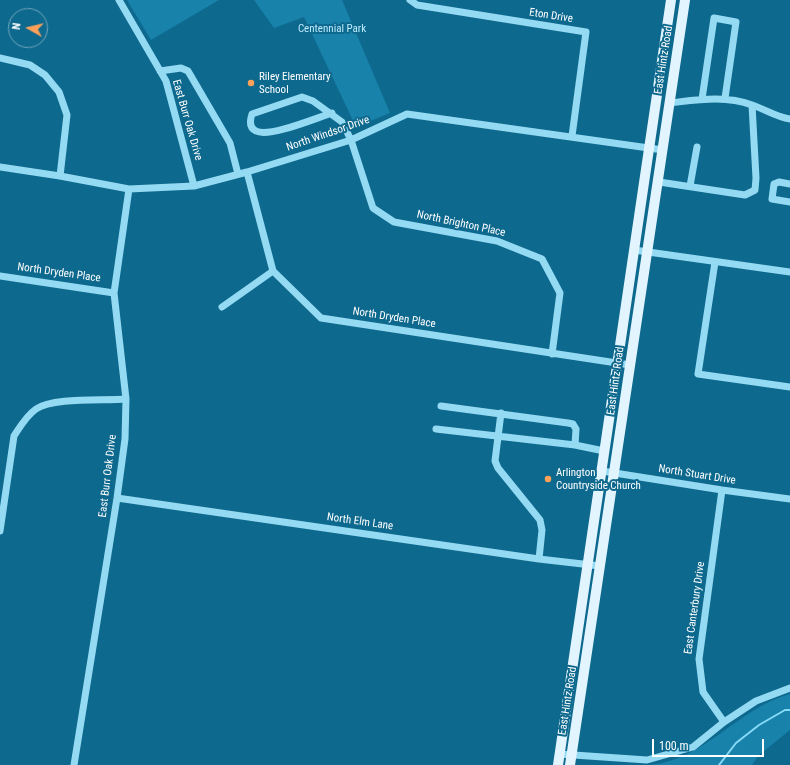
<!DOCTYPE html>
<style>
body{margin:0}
#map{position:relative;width:790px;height:765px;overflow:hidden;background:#0e698e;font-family:"Roboto Condensed",sans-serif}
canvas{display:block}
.north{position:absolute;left:8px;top:8px;width:40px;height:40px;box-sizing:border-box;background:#0e698e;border:1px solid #6ea5bb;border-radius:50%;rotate:278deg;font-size:11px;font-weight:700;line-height:16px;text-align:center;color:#fff}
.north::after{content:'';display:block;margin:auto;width:14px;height:18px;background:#ffa158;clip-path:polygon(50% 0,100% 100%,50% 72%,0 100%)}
.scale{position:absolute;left:652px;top:739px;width:112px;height:18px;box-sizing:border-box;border:2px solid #fff;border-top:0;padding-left:5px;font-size:12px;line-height:14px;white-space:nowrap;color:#fff;-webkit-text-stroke:3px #0e698e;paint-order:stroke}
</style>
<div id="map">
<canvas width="790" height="765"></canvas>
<div class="north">N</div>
<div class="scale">100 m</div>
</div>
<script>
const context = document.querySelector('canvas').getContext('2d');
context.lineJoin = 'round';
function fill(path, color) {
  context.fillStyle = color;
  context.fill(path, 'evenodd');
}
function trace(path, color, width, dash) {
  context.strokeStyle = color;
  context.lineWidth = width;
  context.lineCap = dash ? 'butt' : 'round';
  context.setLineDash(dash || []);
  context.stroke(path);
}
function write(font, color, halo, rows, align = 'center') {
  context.font = font + ' "Roboto Condensed",sans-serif';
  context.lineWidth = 4;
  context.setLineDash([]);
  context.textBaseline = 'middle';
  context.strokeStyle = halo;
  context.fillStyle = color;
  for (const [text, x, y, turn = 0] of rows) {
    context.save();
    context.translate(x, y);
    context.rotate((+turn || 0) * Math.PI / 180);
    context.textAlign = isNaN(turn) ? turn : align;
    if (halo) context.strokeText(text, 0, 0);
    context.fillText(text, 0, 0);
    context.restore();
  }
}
fill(new Path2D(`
 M127,0h92l-68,40z
 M254,0h88l48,113 -34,14 -52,-110 -30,11z
 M790,694v36l-32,26 -6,9h-102c55,-5 88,-57 140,-71z`), '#1882aa');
trace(new Path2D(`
 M719,765l17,-22 23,-18 26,-15h5`), '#86daf7', 2);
trace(new Path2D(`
 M119,0l47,81 28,105
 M410,0l7,5 169,27 -14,104
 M0,58l30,7 15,10 14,17 8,23 -7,61
 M160,71l21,-3 7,3 42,72 8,31
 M702,99l12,-81 22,4 -11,76
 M669,103c28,-3 56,-8 83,2 13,4 24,12 38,14
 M332,113c-16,5 -63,25 -76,18 -7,-3 -6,-11 -4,-17l50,-17 11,4 29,21 9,18 22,68 21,14 103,19 45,18 18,34 -8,61
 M0,167l60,9 69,13 65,-3 53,-14 104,-32 56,-26 256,36
 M247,172l26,99 48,47 309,47
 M659,182l86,13 10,-5 1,-12 -4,-73
 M790,184l-11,-2 -5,2 -2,15 18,3
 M690,186l7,-39
 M634,250l156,22
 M715,262l-17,112 92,13
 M0,276l114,17
 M222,307l51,-36
 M441,406l127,17 5,1 3,5 -1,16
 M501,413l-6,48 3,7 42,52 2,10 -3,29
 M436,429l139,16 29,6
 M602,471l120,19 68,9
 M722,490l-23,169 4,33 21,30
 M117,498l422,61 61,7
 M0,531l14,-95c6,-9 12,-20 22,-27 17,-12 67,-8 90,-10
 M559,754l88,6 46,-13 31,-25 32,-21 34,-13
 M74,765l43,-267 8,-59 1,-40 -12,-106 15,-104`), '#95daf3', 7);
trace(new Path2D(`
 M558,765l113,-765
 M570,765l115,-765`), '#e2f5ff', 10);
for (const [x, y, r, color] of [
 [251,83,4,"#ffa158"],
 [548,479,4,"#ffa158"]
]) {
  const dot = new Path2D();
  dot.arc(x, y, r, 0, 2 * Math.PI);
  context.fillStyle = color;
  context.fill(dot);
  trace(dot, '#0e698e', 1.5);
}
write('11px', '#fff', '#0e698e', [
 ["Eton Drive",551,16,9],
 ["East Hintz Road",664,60,-81],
 ["East Burr Oak Drive",187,120,74],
 ["North Windsor Drive",328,134,-19],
 ["North Brighton Place",461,224,12],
 ["North Dryden Place",59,273,8],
 ["North Dryden Place",394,318,9],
 ["East Hintz Road",616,381,-82],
 ["North Stuart Drive",697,475,9],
 ["East Burr Oak Drive",108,476,-83],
 ["North Elm Lane",360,522,8],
 ["East Canterbury Drive",695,608,-82],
 ["East Hintz Road",568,701,-81]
]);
write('11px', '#bdecfe', '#0e698e', [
 ["Centennial Park",332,29]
]);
write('11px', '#fff', '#0e698e', [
 ["Riley Elementary",259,77],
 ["School",259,90],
 ["Arlington",556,473],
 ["Countryside Church",556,486]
], 'left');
</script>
